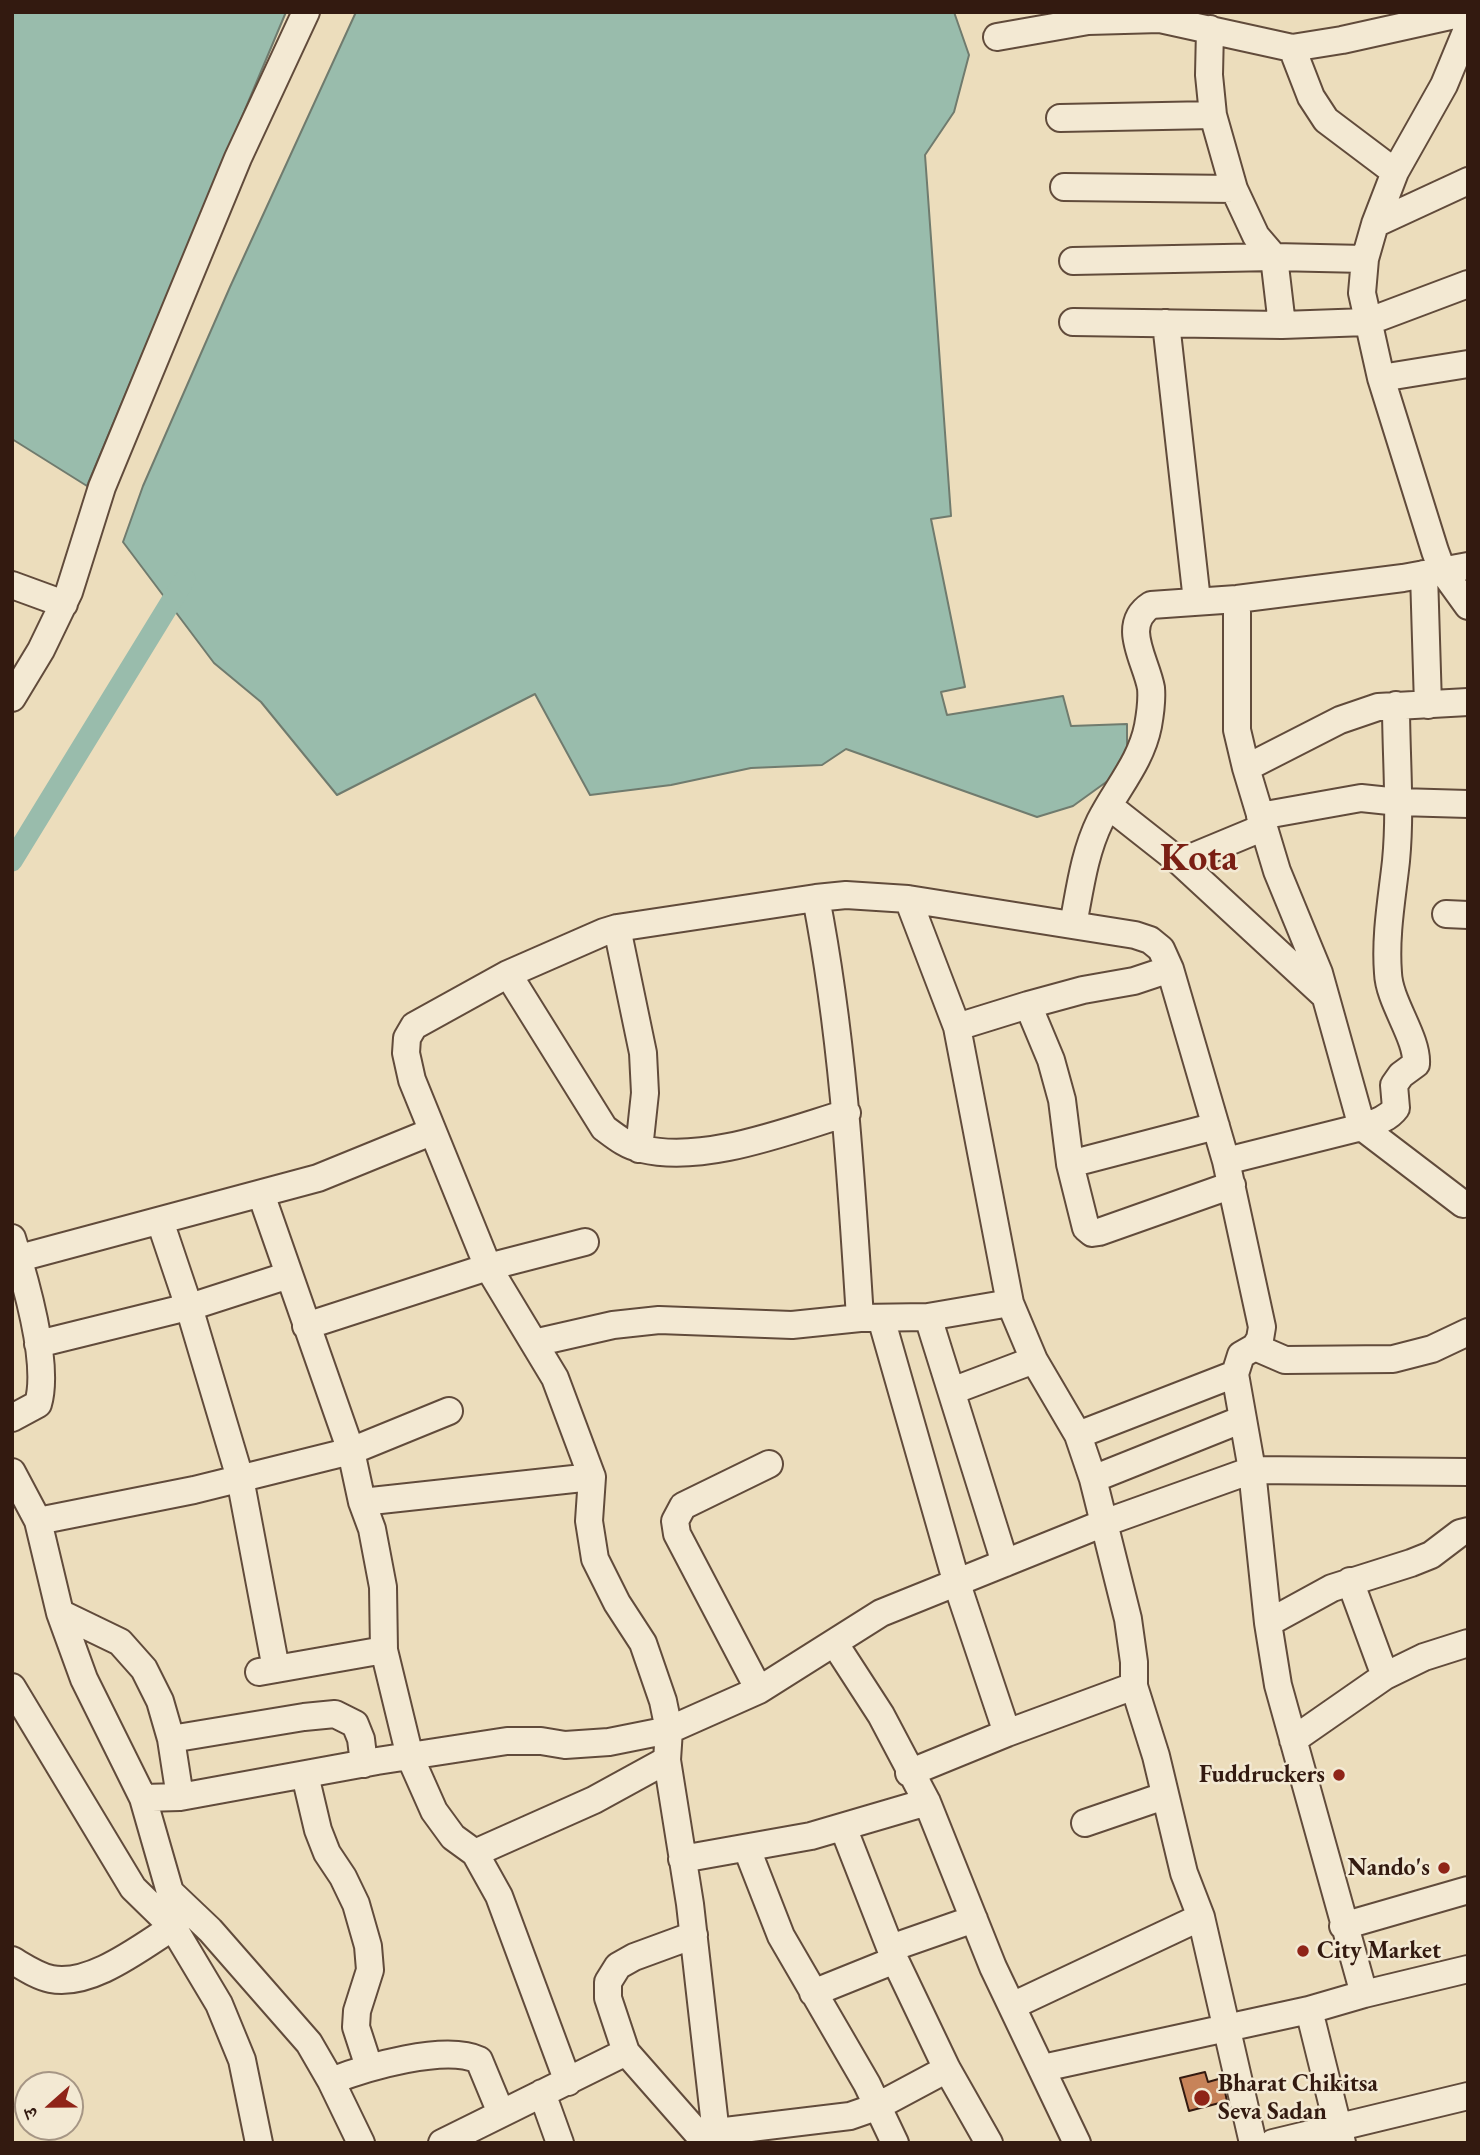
<!DOCTYPE html>
<meta charset="utf-8">
<style>
body{margin:0}
#map{position:relative;width:1480px;height:2155px;overflow:hidden;background:#ecddbc;font-family:"EB Garamond","Noto Serif Devanagari",serif}
canvas{display:block}
.frame{position:absolute;inset:0;border:14px solid #331a10;pointer-events:none}
.north{position:absolute;left:14px;top:2071px;width:70px;height:70px;box-sizing:border-box;background:#f3e9d3;border:2px solid #a69685;border-radius:50%;rotate:249deg;font-size:19px;font-weight:700;line-height:28px;text-align:center;color:#331a10}
.north::after{content:'';display:block;margin:auto;width:24px;height:32px;background:#8f2418;clip-path:polygon(50% 0,100% 100%,50% 72%,0 100%)}
</style>
<div id="map">
<canvas width="1480" height="2155"></canvas>
<div class="frame"></div>
<div class="north">उ</div>
</div>
<script>
const context = document.querySelector('canvas').getContext('2d');
context.lineJoin = 'round';
function fill(path, color) {
  context.fillStyle = color;
  context.fill(path, 'evenodd');
}
function trace(path, color, width, dash) {
  context.strokeStyle = color;
  context.lineWidth = width;
  context.lineCap = dash ? 'butt' : 'round';
  context.setLineDash(dash || []);
  context.stroke(path);
}
function write(font, color, halo, rows, align = 'center') {
  context.font = font + ' "EB Garamond",serif';
  context.lineWidth = 5;
  context.setLineDash([]);
  context.textBaseline = 'middle';
  context.strokeStyle = halo;
  context.fillStyle = color;
  for (const [text, x, y, turn = 0] of rows) {
    context.save();
    context.translate(x, y);
    context.rotate((+turn || 0) * Math.PI / 180);
    context.textAlign = isNaN(turn) ? turn : align;
    if (halo) context.strokeText(text, 0, 0);
    context.fillText(text, 0, 0);
    context.restore();
  }
}
const water = new Path2D(`
 M12,12h274l-199,474 -75,-47z
 M356,12h598l15,43 -15,57 -29,43 26,361 -20,3 34,168 -24,5 6,23 116,-19 8,30 56,-2v43l-54,39 -36,11 -191,-68 -24,16 -71,3 -80,17 -81,10 -55,-101 -198,101 -76,-93 -47,-39 -91,-121 20,-56 87,-199z`);
fill(water, '#99bcac');
trace(water, '#707b6e', 2);
trace(new Path2D(`
 M12,861l173,-282`), '#99bcac', 21);
const building = new Path2D(`
 M1205,2072l3,10 14,-4 5,23 -38,10 -9,-33z`);
fill(building, '#c78359');
trace(building, '#331a10', 2);
const minor = new Path2D(`
 M1468,27l-24,58 -49,87 -20,52 -10,35 -3,34 19,85 54,173 7,19 26,36
 M1210,29l-1,46 4,40 21,74 22,47 18,21 8,68
 M997,37l91,-16 72,-2 132,29 50,-8 126,-28
 M1292,48l19,49 15,23 69,52
 M1060,118l153,-3
 M1064,187l170,2
 M1375,224l93,-43
 M1073,261l201,-4 91,2
 M1073,322l209,3 85,-3 101,-38
 M1166,323l31,278
 M1381,378l87,-14
 M1424,574l4,131
 M12,585l52,19
 M1237,599v131l9,38 31,103 42,102 43,154 101,77
 M12,698l29,-48 28,-58 33,-105 136,-329 68,-146
 M1246,768l94,-48 38,-13 90,-5
 M1109,806l71,56 144,133
 M1260,816l101,-18 38,4 69,2
 M1180,862l82,-34
 M816,898c27,139 35,279 44,420
 M908,899l49,128 53,276 24,57 44,75 15,44 35,140 6,43v24l22,70 28,117 17,44 52,226
 M1446,914l22,1
 M1073,925c7,-36 11,-71 27,-104 16,-32 41,-59 48,-95 2,-11 4,-27 3,-38 -5,-28 -31,-63 0,-83l86,-6 166,-21 65,-12
 M617,928l26,125 2,40 -6,56
 M508,974l96,154c12,9 23,18 38,21 62,15 145,-18 205,-36
 M1028,1005l23,55 11,40 8,64 16,64 6,5 7,-1 133,-47
 M957,1027l71,-22 55,-15 51,-9 36,-12
 M1226,1161l136,-34c12,-4 26,-8 34,-19l-2,-23 7,-10 15,-11c2,-26 -27,-62 -28,-91 -3,-38 4,-75 8,-112 5,-52 0,-104 0,-156
 M1070,1164l146,-38
 M261,1194l90,257 11,51 10,27 11,58 1,63 26,107 24,54 19,26 22,16 24,43 69,186
 M160,1221l29,86 51,171 36,191
 M12,1238c13,41 38,126 26,166l-26,14
 M12,1260l306,-82 113,-46
 M928,1317l77,246
 M881,1318l76,266 50,149
 M306,1326l182,-59 97,-25
 M534,1343l79,-18 46,-5 133,5 68,-7 68,-1 82,-14
 M38,1344l158,-39 93,-30
 M1255,1347l30,13 108,-1 39,-10 36,-17
 M952,1391l82,-31
 M1078,1435l157,-61
 M12,1472l26,49 22,92 24,66 59,119 27,94 40,38 99,113 22,38 30,62
 M1093,1479l150,-60
 M362,1502l230,-25
 M38,1521l156,-31 157,-39 98,-40
 M1350,1581l35,95
 M60,1613l60,29 24,27 16,32 11,38 9,58
 M1268,1623l64,-35 79,-25 20,-8 29,-22 8,-2
 M835,1644l46,71 46,87 66,165 84,176
 M259,1672l125,-22
 M12,1687l121,201 40,39 46,77 23,56 17,83
 M759,1690l-82,-156 -2,-13 8,-15 86,-42
 M171,1739l133,-22 31,-3 20,10 6,15 3,25
 M1293,1740l92,-64 39,-19 44,-14
 M909,1773l98,-40 127,-47
 M305,1775l13,55 9,23 16,24 13,27 12,42 2,24 -13,41 -1,16 13,40
 M143,1798l37,-1 197,-36 130,-20h34l24,4 44,-3 60,-12 90,-40 122,-77 223,-90 148,-53 216,2
 M1085,1823l79,-27
 M843,1827l52,133 52,109 42,74
 M747,1849l34,87 86,148 28,59
 M475,1853l119,-53 73,-40
 M682,1859l129,-23 116,-34
 M1343,1926l125,-36
 M694,1935l-60,22 -16,9 -10,16v16l18,54 80,91
 M891,1948l83,-29
 M12,1960c12,7 25,16 39,19 40,8 90,-32 122,-52
 M813,1993l82,-33
 M1012,2006l189,-89
 M1309,2010l33,133
 M1043,2068l266,-58 55,-16 104,-25
 M331,2081c36,-14 114,-37 148,-21l22,53
 M542,2093l18,50
 M717,2132l133,-16 26,-9 71,-38
 M442,2143l184,-91
 M717,2143l-27,-239 -23,-144 2,-30 -6,-29 -20,-58 -26,-40 -22,-44 -6,-38 3,-44 -37,-99 -67,-111 -76,-187 -6,-27 1,-15 7,-12 94,-52 96,-42 13,-4 199,-30 30,-3 62,4 227,36 15,5 11,9 9,20 56,192 36,166 -2,12 -5,8 -14,8 -6,19 17,96 16,153 10,62 86,309
 M1273,2143l195,-47`);
trace(minor, '#614b3b', 30);
trace(minor, '#f3e9d3', 26);
for (const [x, y, r, color] of [
 [1339,1775,7,"#8f2418"],
 [1444,1868,7,"#8f2418"],
 [1303,1951,7,"#8f2418"],
 [1202,2098,9,"#8f2418"]
]) {
  const dot = new Path2D();
  dot.arc(x, y, r, 0, 2 * Math.PI);
  context.fillStyle = color;
  context.fill(dot);
  trace(dot, '#f3e9d3', 2.5);
}
write('bold 24px', '#331a10', '#f3e9d3', [
 ["Fuddruckers",1325,1775],
 ["Nando's",1430,1868],
 ["City Market",1317,1951,"left"],
 ["Bharat Chikitsa",1218,2084,"left"],
 ["Seva Sadan",1218,2112,"left"]
], 'right');
write('bold 38px', '#7a1f14', '#f3e9d3', [
 ["Kota",1199,860]
]);
</script>
